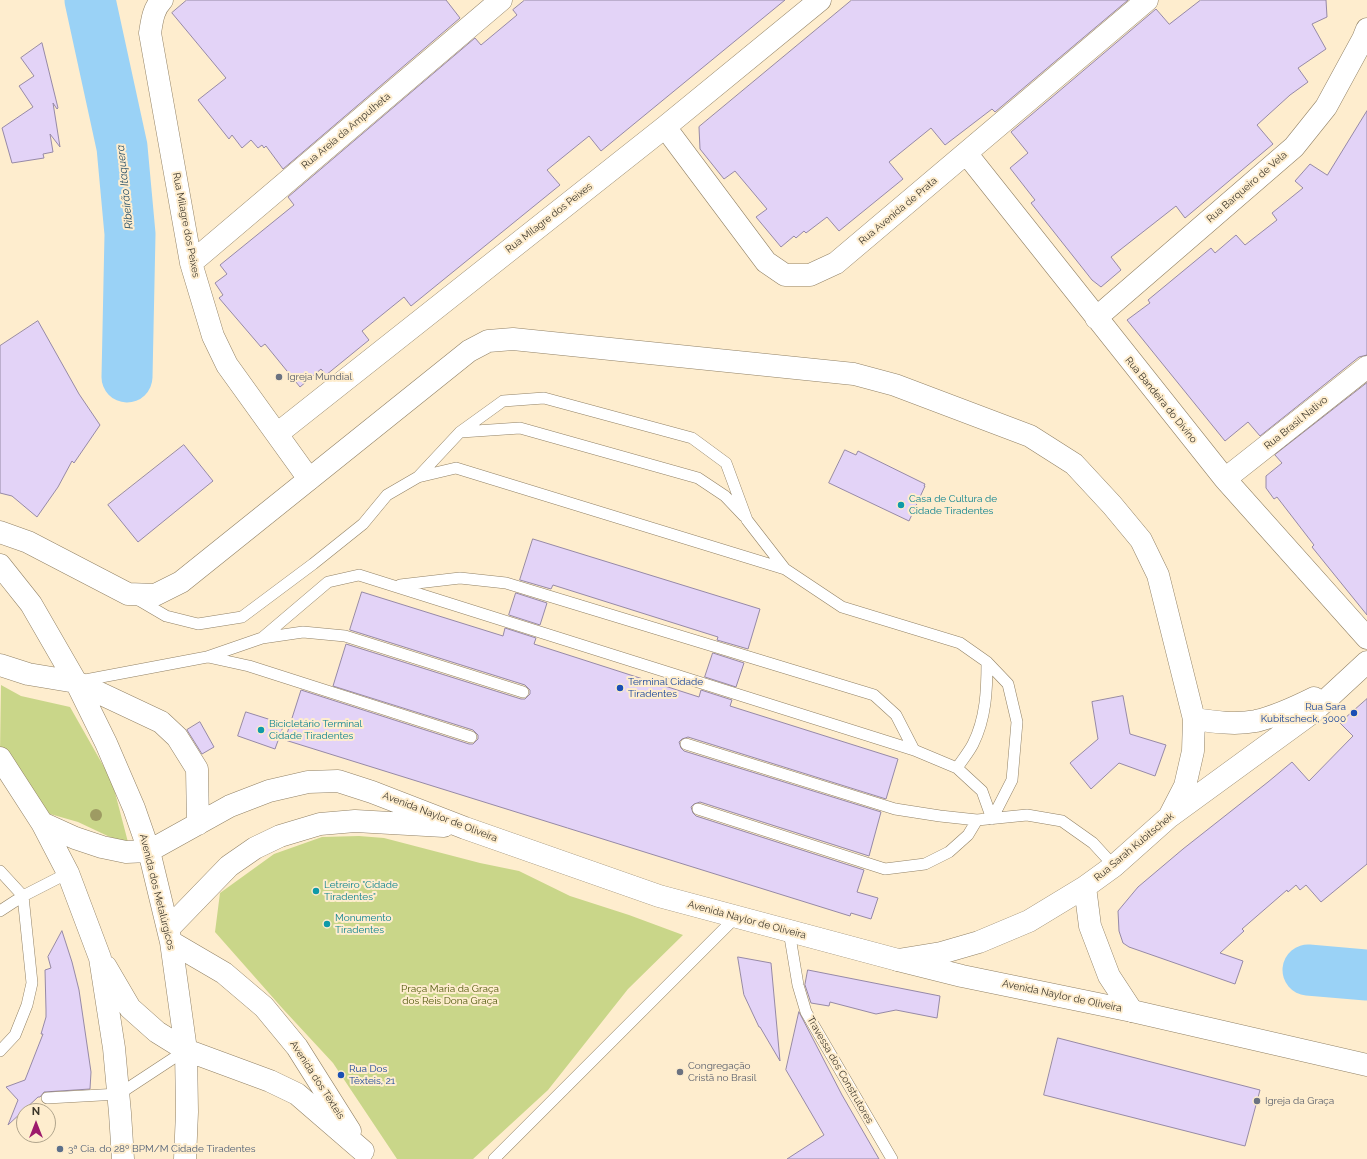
<!DOCTYPE html>
<meta charset="utf-8">
<style>
body{margin:0}
#map{position:relative;width:1367px;height:1159px;overflow:hidden;background:#feedce;font-family:Raleway,sans-serif}
canvas{display:block}
.north{position:absolute;left:16px;top:1103px;width:40px;height:40px;box-sizing:border-box;background:#feedce;border:1px solid #b0a48c;border-radius:50%;rotate:0deg;font-size:11px;font-weight:700;line-height:16px;text-align:center;color:#3c362a}
.north::after{content:'';display:block;margin:auto;width:14px;height:18px;background:#9d1a6c;clip-path:polygon(50% 0,100% 100%,50% 72%,0 100%)}
</style>
<div id="map">
<canvas width="1367" height="1159"></canvas>
<div class="north">N</div>
</div>
<script>
const context = document.querySelector('canvas').getContext('2d');
context.lineJoin = 'round';
function fill(path, color) {
  context.fillStyle = color;
  context.fill(path, 'evenodd');
}
function trace(path, color, width, dash) {
  context.strokeStyle = color;
  context.lineWidth = width;
  context.lineCap = dash ? 'butt' : 'round';
  context.setLineDash(dash || []);
  context.stroke(path);
}
function write(font, color, halo, rows, align = 'center') {
  context.font = font + ' Raleway,sans-serif';
  context.lineWidth = 4;
  context.setLineDash([]);
  context.textBaseline = 'middle';
  context.strokeStyle = halo;
  context.fillStyle = color;
  for (const [text, x, y, turn = 0] of rows) {
    context.save();
    context.translate(x, y);
    context.rotate((+turn || 0) * Math.PI / 180);
    context.textAlign = isNaN(turn) ? turn : align;
    if (halo) context.strokeText(text, 0, 0);
    context.fillText(text, 0, 0);
    context.restore();
  }
}
fill(new Path2D(`
 M1,685l20,11 49,11 42,74 17,65 -51,-24 -42,-12 -36,-57z
 M359,836l25,2 96,25 39,8 51,25 59,19 54,20 -55,54 -80,101 -75,69h-76l-64,-96 -50,-54 -68,-77 5,-39 54,-39 48,-17z`), '#c9d689');
trace(new Path2D(`
 M90,0l32,147 8,87 -3,143
 M1308,970l59,5`), '#9ad2f6', 51);
const building = new Path2D(`
 M187,0h259l14,18 -177,151 -17,-23 -2,2 -2,-3 -4,3 -7,-8 -9,8 -10,-13 -3,4 -31,-39 28,-22 -54,-65z
 M525,0h260l-184,151 -12,-15 -42,34 13,15 -149,121 -7,-9 -42,34 7,9 -43,35 -5,-6 -21,18 -35,-43 -4,3 -42,-49 4,-3 -8,-12 12,-9 -7,-9 74,-60 -6,-8 187,-159 6,7 36,-30 -4,-5z
 M852,0h276l-133,112 -3,-3 -47,36 -14,-17 -42,34 14,17 -64,52 -12,-14 -21,16 -2,-2 -8,7 -2,-2 -13,11 -25,-30 11,-8 -32,-38 -11,8 -24,-30 -1,-22z
 M1201,0h125l1,17 -15,7 14,25 -28,19 10,14 -18,13 -33,30 16,19 -88,74 -9,-12 -65,51 10,13 -20,17 -9,-7 -61,-77 4,-3 -25,-32 18,-15 -17,-21 145,-123 13,15z
 M42,43l16,65 -1,1 -4,-6 7,44 -10,-13 3,18 -10,2 1,4 -32,5 -10,-35 31,-21 -14,-21 15,-10 -13,-18z
 M1367,111v244l-8,2 -99,79 -12,-14 -23,19 -98,-121 23,-17 -2,-3 63,-52 4,5 21,-18 9,10 32,-25 -5,-7 31,-25 -8,-7 15,-17 17,11z
 M38,321l41,73 21,31 -26,38 -2,-2 -14,26 -21,30 -25,-21 -12,-3v-147z
 M1367,383v232l-55,-68 2,-2 -37,-48 -3,2 -8,-11v-12l16,-13 -7,-8z
 M184,445l29,36 -75,61 -30,-37z
 M845,450l11,5 2,-4 67,33 -1,2h1l-16,35 -80,-38z
 M533,539l227,70 -12,40 -31,-9 1,-3 -165,-52 -2,4 -31,-9z
 M362,592l141,44 2,-8 31,10 -2,6 165,53 2,-7 31,10 -2,6 168,53 -12,40 -198,-62 -6,2 -3,3 2,6 3,3 197,61 -12,44 -169,-54 -6,2 -3,3 2,6 3,3 168,54 -7,22 21,6 -7,21 -20,-6 -1,3 -565,-176 16,-50 168,54h4l5,-5v-4l-5,-5 -140,-44 13,-42 175,55h4l5,-5v-4l-5,-5 -175,-55z
 M516,593l31,10 -7,22 -31,-10z
 M713,653l31,10 -8,24 -31,-10z
 M1123,696l7,38 36,11 -11,31 -36,-13 -28,26 -21,-26 28,-24 -6,-37z
 M1367,699v165l-46,38 -15,-17 -6,5 -4,-5 -8,7 -1,-2 -45,39 2,2 -24,22 23,8 -8,23 -106,-37 -6,-4 -4,-12 -1,-20 20,-24 45,-38 85,-67 24,-20 17,19 44,-45 -13,-13z
 M246,712l38,12 -9,25 -37,-13z
 M200,722l14,25 -12,7 -15,-24z
 M62,931l10,31 7,28 12,82 -1,17 -46,3 -4,5h-2l-30,28 10,-25 -12,-13 19,-7 18,-46h-2l5,-17v-7l-1,-40 6,-2 -3,-11z
 M738,957l33,6 9,98 -20,-34h-1l-15,-32z
 M808,970l132,26 -3,22 -41,-8 -20,4 -46,-12 -1,4 -18,-3 -6,-18z
 M799,1012l43,83 37,64h-92l37,-24 -38,-65z
 M1058,1038l202,52 -15,56 -201,-51z`);
fill(building, '#e3d3f7');
trace(building, '#9689a6', 1);
const lane = new Path2D(`
 M461,432l59,-4 178,50 27,18 19,20
 M418,477l38,-9 329,101 57,38 118,36 27,19 21,22 9,38 -5,58 -20,39
 M400,585l60,-7 46,5 368,112 22,20 18,35
 M137,599l29,17 32,8 44,-7 71,-53 50,-40 24,-29 31,-18 42,-45 43,-31 41,-3 148,40 34,25 21,57 38,49
 M262,638l66,-56 31,-7 555,175 43,18 25,23 10,28
 M208,657l41,9 222,71
 M80,681l127,-24 55,-19 41,-6 42,4 178,56
 M686,744l209,65 45,7 37,4 50,-5 35,6 31,22 21,23
 M957,768c5,-8 12,-16 16,-24 13,-26 14,-54 14,-82
 M698,809l187,60 40,-5 24,-12 19,-17 9,-15
 M0,871l23,25 -23,15
 M789,931l9,54 8,27 86,147
 M0,1051l15,-16 12,-30 5,-22 -9,-87 45,-23
 M47,1098l72,-4 67,-44
 M494,1159l242,-242`);
const street = new Path2D(`
 M162,0c-9,9 -10,21 -12,33l41,230 22,73 14,29 82,114
 M665,127l101,135 19,13h25l26,-12 311,-263
 M966,153l259,326 142,159
 M191,263l310,-263
 M1096,318l198,-171 32,-40 37,-68 4,-10
 M277,434l388,-307 155,-127
 M1225,479l142,-112
 M898,960l64,16 170,35 235,54`);
const secondary = new Path2D(`
 M0,532l28,10 100,52 27,1 26,-13 288,-231 19,-10 25,-2 341,35 41,11 135,51 44,28 38,41 29,35 17,35 36,144 -1,32 -8,35 -16,31
 M0,565l31,39 45,78 30,61 28,65 15,43 22,91 15,108 1,62 -2,47
 M0,665l28,9 48,8 85,40 16,15 20,32 1,55
 M1194,719c20,3 42,6 62,2 21,-5 40,-14 58,-23
 M0,758l42,65 26,50 32,85 14,90 6,65 3,46
 M42,823l33,15 27,9 24,5 23,-1 81,-45 39,-15 39,-9 30,-1 34,11 93,36 194,68 239,64 43,-7 38,-11 50,-21 56,-34 29,-21 55,-49 144,-105 54,-50
 M1085,887l5,39 19,50 23,35
 M168,929l61,-63 26,-18 25,-12 40,-12 35,-3 89,5
 M171,942l53,31 40,34 33,40 53,84
 M106,967l24,41 27,24 29,18 84,31 27,13 66,57`);
trace(lane, '#918165', 12);
trace(street, '#918165', 23);
trace(secondary, '#918165', 23);
trace(lane, '#fff', 11);
trace(street, '#fff', 22);
trace(secondary, '#fff', 22);
context.fillStyle = '#9e9b63';
for (const [x, y] of [
 [96,815]
]) {
  context.beginPath();
  context.arc(x, y, 6, 0, 2 * Math.PI);
  context.fill();
}
for (const [x, y, r, color] of [
 [279,377,4,"#6b7280"],
 [901,505,4,"#0f9aa8"],
 [620,688,4,"#1a4fb4"],
 [1354,713,4,"#1a4fb4"],
 [261,730,4,"#0f9aa8"],
 [316,891,4,"#0f9aa8"],
 [327,924,4,"#0f9aa8"],
 [680,1072,4,"#6b7280"],
 [341,1075,4,"#1a4fb4"],
 [1257,1101,4,"#6b7280"],
 [60,1149,4,"#5c6f8a"]
]) {
  const dot = new Path2D();
  dot.arc(x, y, r, 0, 2 * Math.PI);
  context.fillStyle = color;
  context.fill(dot);
  trace(dot, '#feedce', 1.5);
}
write('10px', '#3c362a', '#feedce', [
 ["Rua Areia da Ampulheta",346,131,-40],
 ["Rua Barqueiro de Vela",1247,187,-41],
 ["Rua Avenida de Prata",898,211,-40],
 ["Rua Milagre dos Peixes",549,218,-38],
 ["Rua Milagre dos Peixes",186,225,79],
 ["Rua Bandeira do Divino",1161,400,51],
 ["Rua Brasil Nativo",1296,423,-39],
 ["Avenida Naylor de Oliveira",440,817,21],
 ["Rua Sarah Kubitschek",1134,847,-40],
 ["Avenida dos Metalúrgicos",157,892,76],
 ["Avenida Naylor de Oliveira",747,920,15],
 ["Avenida Naylor de Oliveira",1062,996,12],
 ["Travessa dos Construtores",840,1070,60],
 ["Avenida dos Têxteis",317,1080,57]
]);
write('10px', '#5b616d', '#feedce', [
 ["Igreja Mundial",287,377],
 ["Congregação",688,1066],
 ["Cristã no Brasil",688,1078],
 ["Igreja da Graça",1265,1101]
], 'left');
write('10px', '#0d838f', '#feedce', [
 ["Casa de Cultura de",909,499],
 ["Cidade Tiradentes",909,511],
 ["Bicicletário Terminal",269,724],
 ["Cidade Tiradentes",269,736],
 ["Letreiro \"Cidade",324,885],
 ["Tiradentes\"",324,897],
 ["Monumento",335,918],
 ["Tiradentes",335,930]
], 'left');
write('10px', '#164399', '#feedce', [
 ["Terminal Cidade",628,682],
 ["Tiradentes",628,694],
 ["Rua Sara",1346,707,"right"],
 ["Kubitscheck, 3000",1346,719,"right"],
 ["Rua Dos",349,1069],
 ["Têxteis, 21",349,1081]
], 'left');
write('10px', '#50580c', '#feedce', [
 ["Praça Maria da Graça",450,989],
 ["dos Reis Dona Graça",450,1001]
]);
write('10px', '#4e5e75', '#feedce', [
 ["3ª Cia. do 28º BPM/M Cidade Tiradentes",68,1149]
], 'left');
write('italic 11px', '#204a63', '#feedce', [
 ["Ribeirão Itaquera",125,187,-96]
]);
</script>
